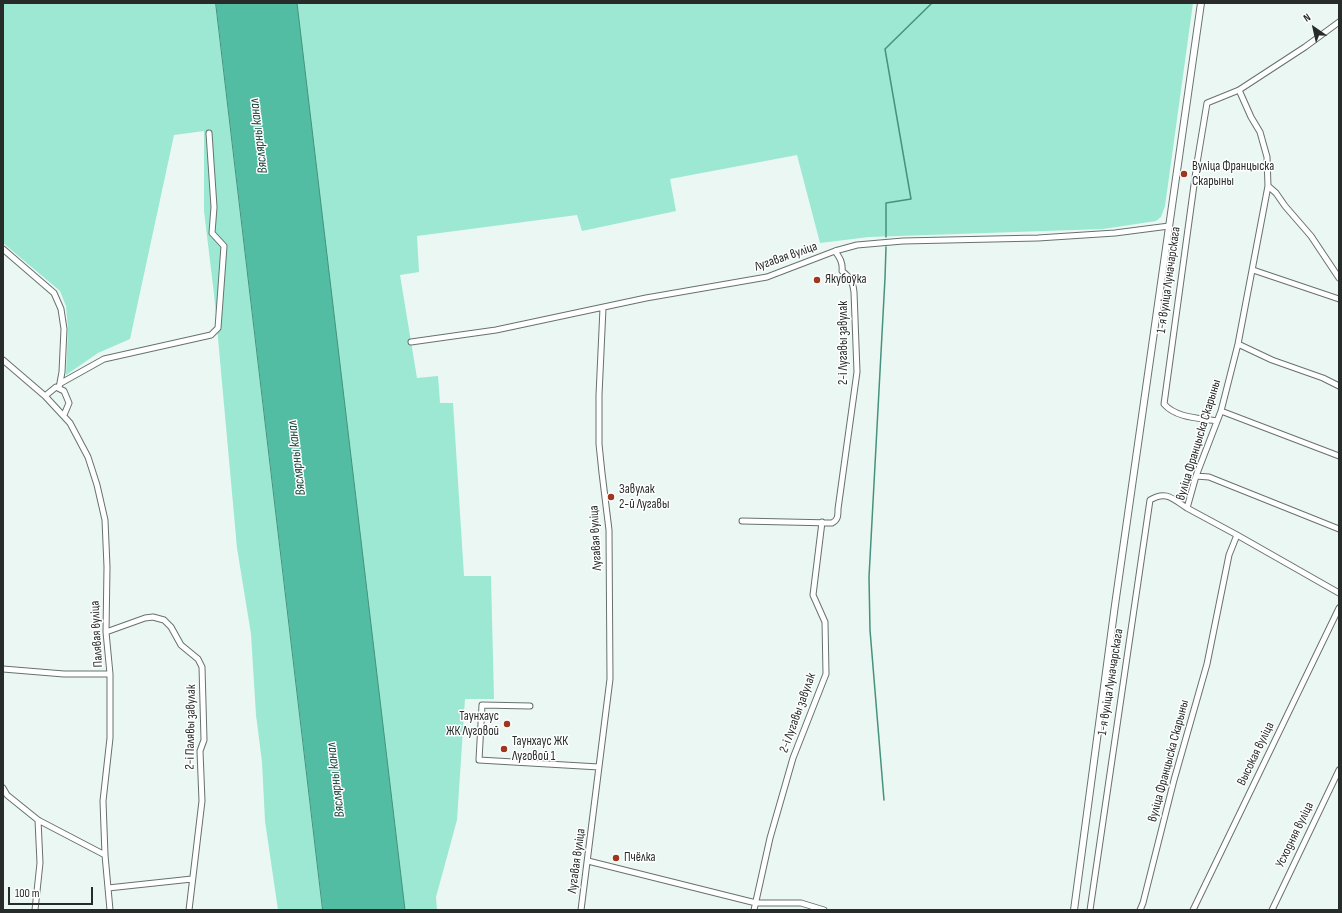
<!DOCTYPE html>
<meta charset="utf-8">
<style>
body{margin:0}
#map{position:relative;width:1342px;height:913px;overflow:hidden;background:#ebf7f3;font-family:"Sofia Sans Condensed",sans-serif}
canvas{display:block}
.frame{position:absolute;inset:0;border:4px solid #272c2b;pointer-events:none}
.north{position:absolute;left:1294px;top:8px;width:40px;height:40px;-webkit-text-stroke:3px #fff;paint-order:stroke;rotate:326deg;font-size:11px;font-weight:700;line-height:16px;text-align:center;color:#272c2b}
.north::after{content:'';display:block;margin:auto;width:14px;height:18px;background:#272c2b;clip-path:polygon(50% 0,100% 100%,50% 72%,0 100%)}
.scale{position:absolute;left:8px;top:887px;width:85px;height:18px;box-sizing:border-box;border:2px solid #272c2b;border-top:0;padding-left:5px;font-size:12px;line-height:14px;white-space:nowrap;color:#272c2b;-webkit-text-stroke:3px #fff;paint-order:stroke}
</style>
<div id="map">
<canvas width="1342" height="913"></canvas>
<div class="frame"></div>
<div class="north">N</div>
<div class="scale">100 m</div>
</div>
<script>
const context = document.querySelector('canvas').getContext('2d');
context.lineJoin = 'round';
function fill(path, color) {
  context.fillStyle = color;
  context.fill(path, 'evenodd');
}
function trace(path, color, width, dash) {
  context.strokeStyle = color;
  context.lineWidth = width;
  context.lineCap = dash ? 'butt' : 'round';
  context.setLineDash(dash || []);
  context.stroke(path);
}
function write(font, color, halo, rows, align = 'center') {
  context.font = font + ' "Sofia Sans Condensed",sans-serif';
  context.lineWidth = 3;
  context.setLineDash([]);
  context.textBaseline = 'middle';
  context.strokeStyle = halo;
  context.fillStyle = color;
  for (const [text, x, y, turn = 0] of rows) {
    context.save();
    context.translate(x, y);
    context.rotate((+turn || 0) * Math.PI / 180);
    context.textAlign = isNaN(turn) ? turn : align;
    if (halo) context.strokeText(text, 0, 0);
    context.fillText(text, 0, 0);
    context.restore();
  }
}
fill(new Path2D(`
 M3,3h1190l-28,203 -4,11 -5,4 -53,8 -234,8 -49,6 -23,-88 -127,24 6,32 -94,20 -5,-16 -160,21 2,36 -19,3 17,103 21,-2 2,27h13l11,173h27l3,123h-29l-8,121 -21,77 1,13h-159l-13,-89 -3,-59 -6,-47 -5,-81 -14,-86 -23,-254 -10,-83v-80l-30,4 -44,204 -32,14 -32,22 2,-46 -2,-23 -6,-15 -57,-48z`), '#9ce8d2');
const water = new Path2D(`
 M216,3h81l108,907h-82z`);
fill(water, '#52bda2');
trace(water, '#45927e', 1);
trace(new Path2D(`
 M886,237v-34l25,-4 -26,-150 47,-46
 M884,800l-14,-170 -1,-53 16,-299 1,-31`), '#45927e', 1.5);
const minor = new Path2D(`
 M1268,186l8,7 9,13 26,30 28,42
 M3,249l51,44 7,16 3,20 -2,43 -3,16
 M1253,270l86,29
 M411,342l85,-12 150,-32 121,-21 68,-26 22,-6 46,-4 135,-3 77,-5 54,-7
 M1238,344l34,16 51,18 16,8
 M3,360l42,36 25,27 18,34 9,28 8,35 2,47 -1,65 4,42v64l-7,63 2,54 5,55
 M61,383l43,-24 107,-24 7,-7 6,-82 -12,-13 2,-26 -5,-74
 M45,396l11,-9 8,4 5,12 -5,12
 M1221,411l118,45
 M1217,421c-18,-3 -41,-3 -53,-17l33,-241 10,-60 32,-13 66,-43 34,-25
 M1196,476l13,1 130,52
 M742,521l90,2c6,-3 6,-7 6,-14l19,-137 -3,-80c-1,-10 -4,-15 -12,-21 1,-8 -2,-13 -7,-20
 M1237,535l102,58
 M106,632l39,-14 8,-1 11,3 7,7 10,18 17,14 4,8 2,73 -4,11 2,50 -13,109
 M3,669l61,5h46
 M530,706l-48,-1 -3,55 120,7
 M3,788l4,7 31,25 67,35
 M588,861l168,42h45l23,7
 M108,888l84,-9
 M35,910l5,-47 -2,-43
 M581,910l29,-231 -1,-149 -7,-57 -3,-29v-49l4,-87
 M754,910l16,-72 23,-80 33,-84 -1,-52 -12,-27 9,-73
 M1090,910l60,-410c16,-10 23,-1 37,8
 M1140,910l3,-7 31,-123 33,-116 22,-109 8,-20 -50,-27 9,-32 25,-65 17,-67 30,-158 -1,-29 -7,-25 -9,-15 -12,-27
 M1193,910l146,-302
 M1272,910l67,-140`);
const tertiary = new Path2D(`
 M1074,910l41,-305 86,-602`);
trace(minor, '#67726e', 7);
trace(tertiary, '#67726e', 8);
trace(minor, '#fff', 5);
trace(tertiary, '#fff', 6);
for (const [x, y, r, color] of [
 [1184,174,4,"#9f361e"],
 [817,280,4,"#9f361e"],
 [611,497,4,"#9f361e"],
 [507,724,4,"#9f361e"],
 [504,749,4,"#9f361e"],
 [616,858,4,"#9f361e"]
]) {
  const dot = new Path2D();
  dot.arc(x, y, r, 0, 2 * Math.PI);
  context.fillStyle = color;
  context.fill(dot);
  trace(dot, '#fff', 1.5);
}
write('13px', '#272c2b', '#fff', [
 ["Вуліца Францыска",1192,167],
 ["Скарыны",1192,182],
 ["Якубоўка",825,280],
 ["Завулак",619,490],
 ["2-й Лугавы",619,505],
 ["Таунхаус",499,717,"right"],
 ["ЖК Луговой",499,732,"right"],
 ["Таунхаус ЖК",512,742],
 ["Луговой 1",512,757],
 ["Пчёлка",624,858]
], 'left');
write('13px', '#272c2b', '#fff', [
 ["Лугавая вуліца",786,257,-19],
 ["1-я вуліца Луначарскага",1169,280,-82],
 ["2-і Лугавы завулак",844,343,-90],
 ["вуліца Францыска Скарыны",1199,440,-73],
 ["Лугавая вуліца",596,538,-93],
 ["Палявая вуліца",97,634,-93],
 ["1-я вуліца Луначарскага",1111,682,-81],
 ["2-і Лугавы завулак",798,713,-70],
 ["2-і Палявы завулак",191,727,-89],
 ["Высокая вуліца",1256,754,-64],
 ["вуліца Францыска Скарыны",1169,761,-75],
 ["Усходняя вуліца",1295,835,-64],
 ["Лугавая вуліца",577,861,-82]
]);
write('italic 14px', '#164539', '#fff', [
 ["Вяслярны канал",259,136,-97],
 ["Вяслярны канал",297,458,-97],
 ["Вяслярны канал",336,780,-97]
]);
</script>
